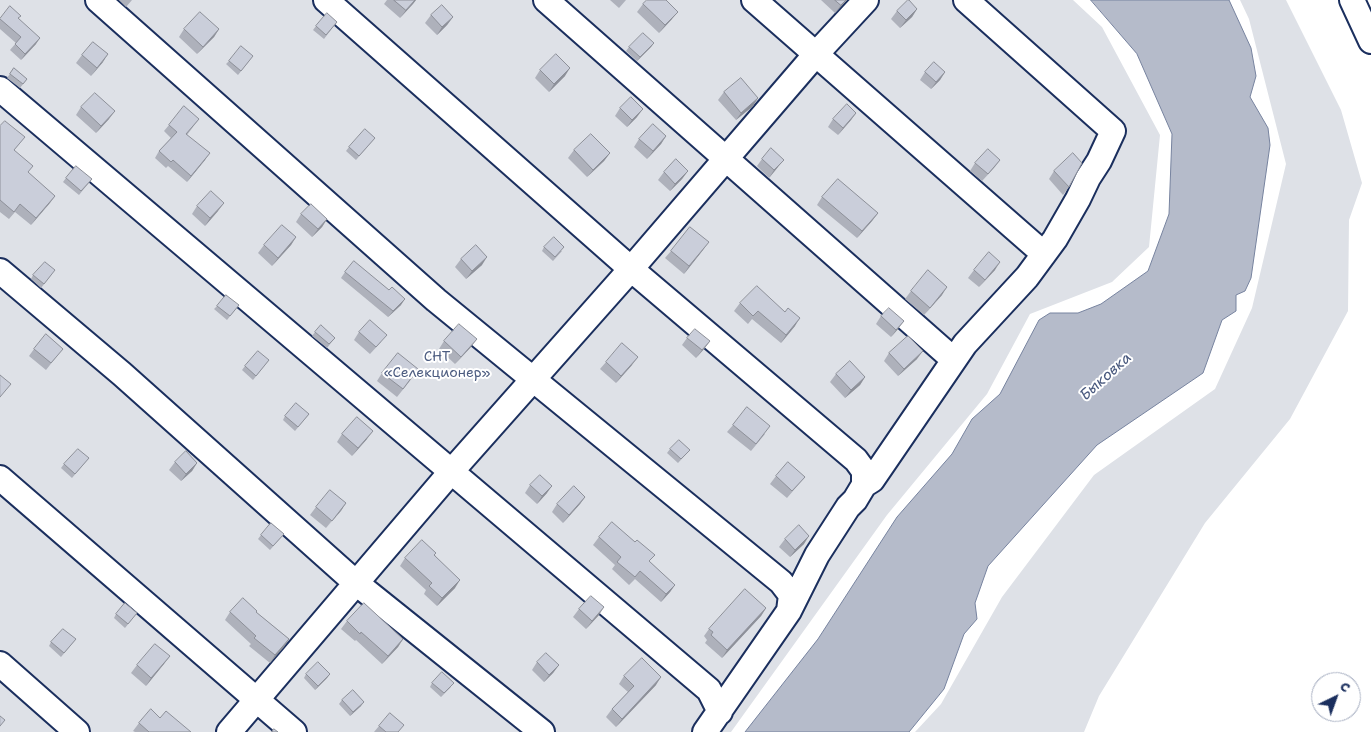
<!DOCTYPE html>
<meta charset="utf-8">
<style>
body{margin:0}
#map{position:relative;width:1371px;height:732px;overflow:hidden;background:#fff;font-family:"Shantell Sans",sans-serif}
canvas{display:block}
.north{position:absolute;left:1311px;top:672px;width:50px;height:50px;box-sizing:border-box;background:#fff;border:1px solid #a4acbf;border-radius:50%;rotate:42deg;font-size:14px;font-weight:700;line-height:20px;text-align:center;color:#1b2f5e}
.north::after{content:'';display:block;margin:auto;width:18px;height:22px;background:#1b2f5e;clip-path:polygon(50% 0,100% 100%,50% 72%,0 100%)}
</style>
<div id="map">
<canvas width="1371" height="732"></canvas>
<div class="north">С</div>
</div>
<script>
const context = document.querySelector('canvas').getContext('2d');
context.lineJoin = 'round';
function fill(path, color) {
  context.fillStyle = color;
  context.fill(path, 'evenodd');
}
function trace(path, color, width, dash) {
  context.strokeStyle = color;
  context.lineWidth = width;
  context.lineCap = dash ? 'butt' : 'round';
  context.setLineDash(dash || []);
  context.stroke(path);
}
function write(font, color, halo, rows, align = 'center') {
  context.font = font + ' "Shantell Sans",sans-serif';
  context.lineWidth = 4;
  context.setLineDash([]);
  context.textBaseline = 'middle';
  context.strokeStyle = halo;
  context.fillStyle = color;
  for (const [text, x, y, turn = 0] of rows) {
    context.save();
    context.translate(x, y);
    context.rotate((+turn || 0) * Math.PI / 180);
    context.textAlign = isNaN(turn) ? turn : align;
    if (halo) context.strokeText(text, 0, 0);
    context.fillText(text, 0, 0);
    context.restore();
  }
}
fill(new Path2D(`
 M0,0h1073l29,27 58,108 -11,112 -37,35 -82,32 -43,80 -100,121 -156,217h-731z
 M1240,0h46l55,110 21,73 -13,37 -1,91 -58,108 -85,104 -106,173 -15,36h-169l26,-28 61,-107 92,-122 121,-86 37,-81 34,-144 -37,-145z`), '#dee1e7');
const water = new Path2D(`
 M1091,0h138l22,48 5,28 -6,21 18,31 2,17 -19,133 -6,13 -9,4v16l-14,9 -19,53 -106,72 -109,121 -13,37 2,16 -13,15 -20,55 -35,43h-164l73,-93 79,-122 55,-63 20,-35 28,-25 39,-74 11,-7h28l23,-9 47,-33 21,-57 3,-80 -35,-80z`);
fill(water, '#b5bbca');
trace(water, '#77839f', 1);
const minor = new Path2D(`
 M98,0l338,300 345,282 10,13 -2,16
 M326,0l305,269 225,191 8,11v14
 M546,0l408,360
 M754,0l290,254
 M1352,0l19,41
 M0,89l709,601 11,22
 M0,271l122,103 234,209 186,149
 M0,478l294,254
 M0,664l77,68
 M229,732l221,-259 181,-204 185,-215 50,-54
 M705,732l84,-121 28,-56 31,-48 7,-7 9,-15 8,-5 93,-136 62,-67 28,-38 23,-40 10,-21 11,-17 14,-30 -147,-131`);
trace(minor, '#1b2f5e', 28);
trace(minor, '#fff', 24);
fill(new Path2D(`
 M119,0h13l-6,7z
 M387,0h29l-16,18 -16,-14z
 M610,0h16l-7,8z
 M821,0h26l-12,13z
 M643,4l29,15 -13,14 -22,-21z
 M917,9l-5,8 -12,11 -9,-9 6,-8z
 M431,15l22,2 -6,8 -10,10 -12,-12z
 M0,19h19l17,25 -15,16 -11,-10 6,-7 -16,-14z
 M337,22l-13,17 -11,-9 3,-4z
 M184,29h35l-5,8 -17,17 -18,-17z
 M654,43l-3,4 -14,14 -11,-10 3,-4z
 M82,55l21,7 -12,14 -15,-13z
 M250,60l-12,15 -12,-11 3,-3z
 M14,68l13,11 -7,9 -13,-10z
 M540,70l25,6 -16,16 -14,-14z
 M925,72h20l-5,8 -9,9 -11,-9z
 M724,92l34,6 -5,8 -17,14 -18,-20z
 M81,107l28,12 -13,14 -20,-18z
 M620,108l17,9 -10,10 -12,-11z
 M856,113l-5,7 -13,15 -10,-8 5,-8z
 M199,119l-12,16 18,25 -18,22 -19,-16 -2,2 -11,-10 4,-7 12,-13 -7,-7 5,-6z
 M0,126l19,18 -5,6 14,23 27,23 -24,29 -16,-13 -6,7 -9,-7z
 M666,136l-5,8 -14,15 -13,-12 5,-8z
 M375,138l-19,22 -10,-9 3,-4z
 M574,150l36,3 -6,8 -17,16 -19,-19z
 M762,159l16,8 -9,11 -12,-12z
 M1000,160l-5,7 -13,14 -12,-10 5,-8z
 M688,171l-6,8 -12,12 -12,-11 6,-8z
 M1054,171l15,16 -6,8 -14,-16z
 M66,178l26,1 -13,16 -16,-13z
 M822,197l56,16 -6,8 -15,17 -40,-33z
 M197,206l21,5 -13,15 -13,-12z
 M301,214l26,5 -5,8 -10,10 -16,-15z
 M296,237l-5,8 -19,21 -14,-13 6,-8z
 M544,247l18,4 -9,10 -11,-10z
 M703,250l-19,24 -19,-16 6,-7z
 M461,259l21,6 -16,14 -11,-12z
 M974,270h21l-16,17 -11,-9z
 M345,272l56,33 -13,12 -47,-39z
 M52,274l-11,14 -10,-9 2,-4z
 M911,291l31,4 -18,20 -19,-16z
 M740,303l55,23 -14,17 -29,-24 -4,5 -14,-13z
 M239,305l-12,15 -13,-11 3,-3z
 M881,316l17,13 -7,8 -15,-13z
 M315,332l20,6 -8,10 -15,-12z
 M359,332l22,10 -11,12 -16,-14z
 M687,338l23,3 -6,8 -8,9 -14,-13z
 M444,341l27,6 -16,17 -16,-15z
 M34,349l23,7 -11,14 -17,-14z
 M889,353l28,6 -19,17 -14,-15z
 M269,360l-16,20 -11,-10 3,-4z
 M606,362l26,3 -16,18 -16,-14z
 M382,373l31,4 -16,20 -20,-16z
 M836,374l29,3 -5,8 -15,13 -15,-16z
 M309,414l-14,17 -12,-11 2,-4z
 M733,425l32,9 -14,17 -24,-19z
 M342,434l25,5 -15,17 -15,-14z
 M670,449l20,1 -12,13 -11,-10z
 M89,458l-17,20 -11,-10 3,-4z
 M175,462l22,1 -5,8 -11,10 -12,-11z
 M776,476l29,1 -18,21 -17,-14z
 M530,485l17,8 -10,11 -12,-11z
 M585,497l-5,7 -17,19 -11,-11 5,-8z
 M346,503l-20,25 -16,-13 6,-8z
 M284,534l-14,16 -12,-11 3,-4z
 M599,537l51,25 25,23 -5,7 -9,10 -26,-23 -6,6 -17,-16 3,-4 -22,-20z
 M785,539l19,5 -14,13 -11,-10z
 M435,555l20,33 -18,18 -13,-12 2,-4 -26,-24 5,-8z
 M766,608l-5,8 -39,42 -17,-15 2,-3 -3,-4 5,-7z
 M579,609l20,6 -13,14 -13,-12z
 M230,612h26l33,27 -19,24 -21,-17 2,-2 -26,-24z
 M137,613l-12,15 -11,-10 2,-4z
 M347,621l56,18 -5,8 -16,17 -26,-24 -1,1 -14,-12z
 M76,639l-15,18 -12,-11 2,-4z
 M170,656l-24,30 -15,-13 6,-8z
 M537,662l22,3 -6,8 -9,9 -12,-12z
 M306,674h24l-3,4 -12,12 -11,-12z
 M624,676l32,9 -40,42 -10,-10 6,-8 16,-17 -9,-8z
 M432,683l19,4 -10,10 -11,-10z
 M342,700l19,6 -11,10 -11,-12z
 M139,723l52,9h-56l-2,-1z
 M379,726l20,6h-25z`), '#aeb1bb');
fill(new Path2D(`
 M415,0h1l-3,4 -13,14 6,-8z
 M846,0h1l-12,13 6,-8z
 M917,9l-5,8 -12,11 6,-8z
 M678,12l-6,7 -13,14 6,-8z
 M453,17l-6,8 -10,10 5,-8z
 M219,29l-5,8 -17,17 6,-7z
 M40,38l-4,6 -15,16 4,-6z
 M654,43l-3,4 -14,14 3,-4z
 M108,54l-5,8 -12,14 6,-8z
 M570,68l-5,8 -16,16 5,-8z
 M945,72l-5,8 -9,9 5,-7z
 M758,98l-5,8 -17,14 5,-7z
 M643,109l-6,8 -10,10 5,-7z
 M115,111l-6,8 -13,14 5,-7z
 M856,113l-5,7 -13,15 5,-7z
 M666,136l-5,8 -14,15 6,-8z
 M210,153l-5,7 -18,22 4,-6z
 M610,153l-6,8 -17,16 6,-7z
 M784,160l-6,7 -9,11 5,-8z
 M688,171l-6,8 -12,12 5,-7z
 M55,196l-5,7 -19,22 5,-7z
 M224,203l-6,8 -13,15 5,-8z
 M878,213l-6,8 -15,17 5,-7z
 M327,219l-5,8 -10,10 6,-8z
 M296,237l-5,8 -19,21 6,-8z
 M709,242l-6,8 -19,24 5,-8z
 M487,257l-5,8 -16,14 6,-8z
 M1000,262l-5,8 -16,17 6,-7z
 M947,287l-5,8 -18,20 6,-7z
 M405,299l-4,6 -13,12 5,-6z
 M800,318l-5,8 -14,17 5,-8z
 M904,321l-6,8 -7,8 5,-7z
 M477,339l-6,8 -16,17 6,-7z
 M710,341l-6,8 -8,9 6,-8z
 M923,351l-6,8 -19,17 6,-7z
 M638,357l-6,8 -16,18 5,-7z
 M865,377l-5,8 -15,13 6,-8z
 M373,431l-6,8 -15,17 6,-8z
 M197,463l-5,8 -11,10 5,-7z
 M552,486l-5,7 -10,11 5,-8z
 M585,497l-5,7 -17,19 6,-8z
 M346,503l-5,8 -15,17 6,-7z
 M809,536l-5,8 -14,13 5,-7z
 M460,580l-5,8 -18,18 5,-8z
 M675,585l-5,7 -9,10 5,-8z
 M604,607l-5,8 -13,14 6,-8z
 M766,608l-5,8 -39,42 5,-8z
 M289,639l-5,8 -14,16 5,-8z
 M403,639l-5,8 -16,17 6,-8z
 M170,656l-6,8 -18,22 5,-8z
 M559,665l-6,8 -9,9 5,-7z
 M330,674l-3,4 -12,12 3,-4z
 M661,677l-5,8 -40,42 6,-8z
 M364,702l-3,4 -11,10 3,-4z`), '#8d9099');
const building = new Path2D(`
 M394,0h21l-9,10z
 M647,0h19l12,12 -13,13 -22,-21z
 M835,0h11l-5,5z
 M908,0h1l8,9 -11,11 -9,-9z
 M442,5l11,12 -11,10 -11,-12z
 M10,6l11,10 -3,2 22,20 -15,16 -10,-10 6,-7 -21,-18z
 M200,12l19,17 -16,18 -19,-18z
 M327,13l10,9 -11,13 -10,-9z
 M643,33l11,10 -14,14 -11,-10z
 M93,42l15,12 -11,14 -15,-13z
 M241,46l12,10 -12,15 -12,-10z
 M556,54l14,14 -16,16 -14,-14z
 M934,62l11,10 -9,10 -11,-10z
 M14,68l13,11 -4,5 -13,-10z
 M741,78l17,20 -17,15 -17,-21z
 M95,93l20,18 -14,15 -20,-19z
 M631,97l12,12 -11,11 -12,-12z
 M847,104l9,9 -13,15 -10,-9z
 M184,106l15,13 -13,15 24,19 -19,23 -18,-16 -2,2 -12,-11 18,-19 -8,-7z
 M5,121l20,16 -11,13 19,16 -5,6 27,24 -19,22 -16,-14 -6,8 -14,-12v-74z
 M653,124l13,12 -13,15 -14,-12z
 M365,129l10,9 -16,18 -10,-9z
 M591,134l19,19 -17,17 -19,-20z
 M771,148l13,12 -10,10 -12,-11z
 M988,149l12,11 -12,14 -13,-11z
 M1073,153l9,10 -13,24 -15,-16z
 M676,159l12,12 -13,13 -11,-12z
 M76,166l16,13 -11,12 -15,-13z
 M838,179l40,34 -16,18 -40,-34z
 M211,191l13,12 -14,15 -13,-12z
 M311,204l16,15 -9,10 -17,-15z
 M282,225l14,12 -18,21 -14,-13z
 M690,227l19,15 -20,24 -18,-15z
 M554,237l10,10 -9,10 -11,-10z
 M476,245l11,12 -15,14 -11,-12z
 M989,252l11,10 -15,18 -11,-10z
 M354,261l35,29 3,-3 13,12 -12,12 -48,-39z
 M45,262l10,8 -11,14 -11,-9z
 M928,270l19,17 -17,21 -19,-17z
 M757,286l28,26 3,-4 12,10 -14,17 -28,-24 -5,5 -13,-13z
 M226,295l13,10 -9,11 -13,-10z
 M889,308l15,13 -8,9 -15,-14z
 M370,320l17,15 -11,12 -17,-15z
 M459,324l18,15 -16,18 -17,-16z
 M321,325l14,13 -6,6 -14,-12z
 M695,329l15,12 -8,9 -15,-12z
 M46,334l17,15 -12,14 -17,-14z
 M908,336l15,15 -19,18 -15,-16z
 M622,343l16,14 -17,19 -15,-14z
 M258,351l11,9 -13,16 -11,-10z
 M398,353l20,16 -15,20 -21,-16z
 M850,361l15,16 -14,13 -15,-16z
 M0,375l11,9 -11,13z
 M296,403l13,11 -11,13 -13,-11z
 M747,407l23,19 -14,18 -23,-19z
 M357,417l16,14 -15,17 -16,-14z
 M679,440l11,10 -9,9 -11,-10z
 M78,449l11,9 -14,16 -11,-10z
 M186,451l11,12 -11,11 -11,-12z
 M788,462l17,15 -13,14 -16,-15z
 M540,475l12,11 -10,10 -12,-11z
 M574,486l11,11 -16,18 -12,-11z
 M330,490l16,13 -14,18 -16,-14z
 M612,522l23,20 2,-2 18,15 -6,6 26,24 -9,9 -26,-23 -5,6 -18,-15 4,-5 -22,-20z
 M271,523l13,11 -11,12 -12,-11z
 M799,525l10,11 -14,14 -10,-11z
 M422,540l14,13 -2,2 26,25 -18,18 -13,-12 3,-3 -27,-25z
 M745,589l21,19 -39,42 -16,-15 2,-3 -4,-3z
 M591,596l13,11 -12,14 -13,-12z
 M243,598l14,13 -1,1 33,27 -14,16 -21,-17 2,-2 -26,-24z
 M125,603l12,10 -9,11 -12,-10z
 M364,603l39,36 -15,17 -27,-24 -1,2 -13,-13z
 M63,629l13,10 -12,14 -13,-11z
 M155,644l15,12 -19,22 -14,-13z
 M546,653l13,12 -10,10 -12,-13z
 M642,658l19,19 -39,42 -10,-10 22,-23 -10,-10z
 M318,662l12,12 -12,12 -12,-12z
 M442,672l12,11 -10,10 -12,-10z
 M353,690l11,12 -11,10 -11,-12z
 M151,709l9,9 6,-7 25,21h-42l-10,-9z
 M390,713l14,12 -6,7h-12l-7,-6z
 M0,716l5,4 -5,6z
 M274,729l4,3h-6z`);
fill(building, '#caceda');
trace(building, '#8d9099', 1);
write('14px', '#4c5c80', '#fff', [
 ["СНТ",437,357],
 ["«Селекционер»",437,373]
]);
write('italic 15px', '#49597e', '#fff', [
 ["Быковка",1106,377,-42]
]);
</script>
